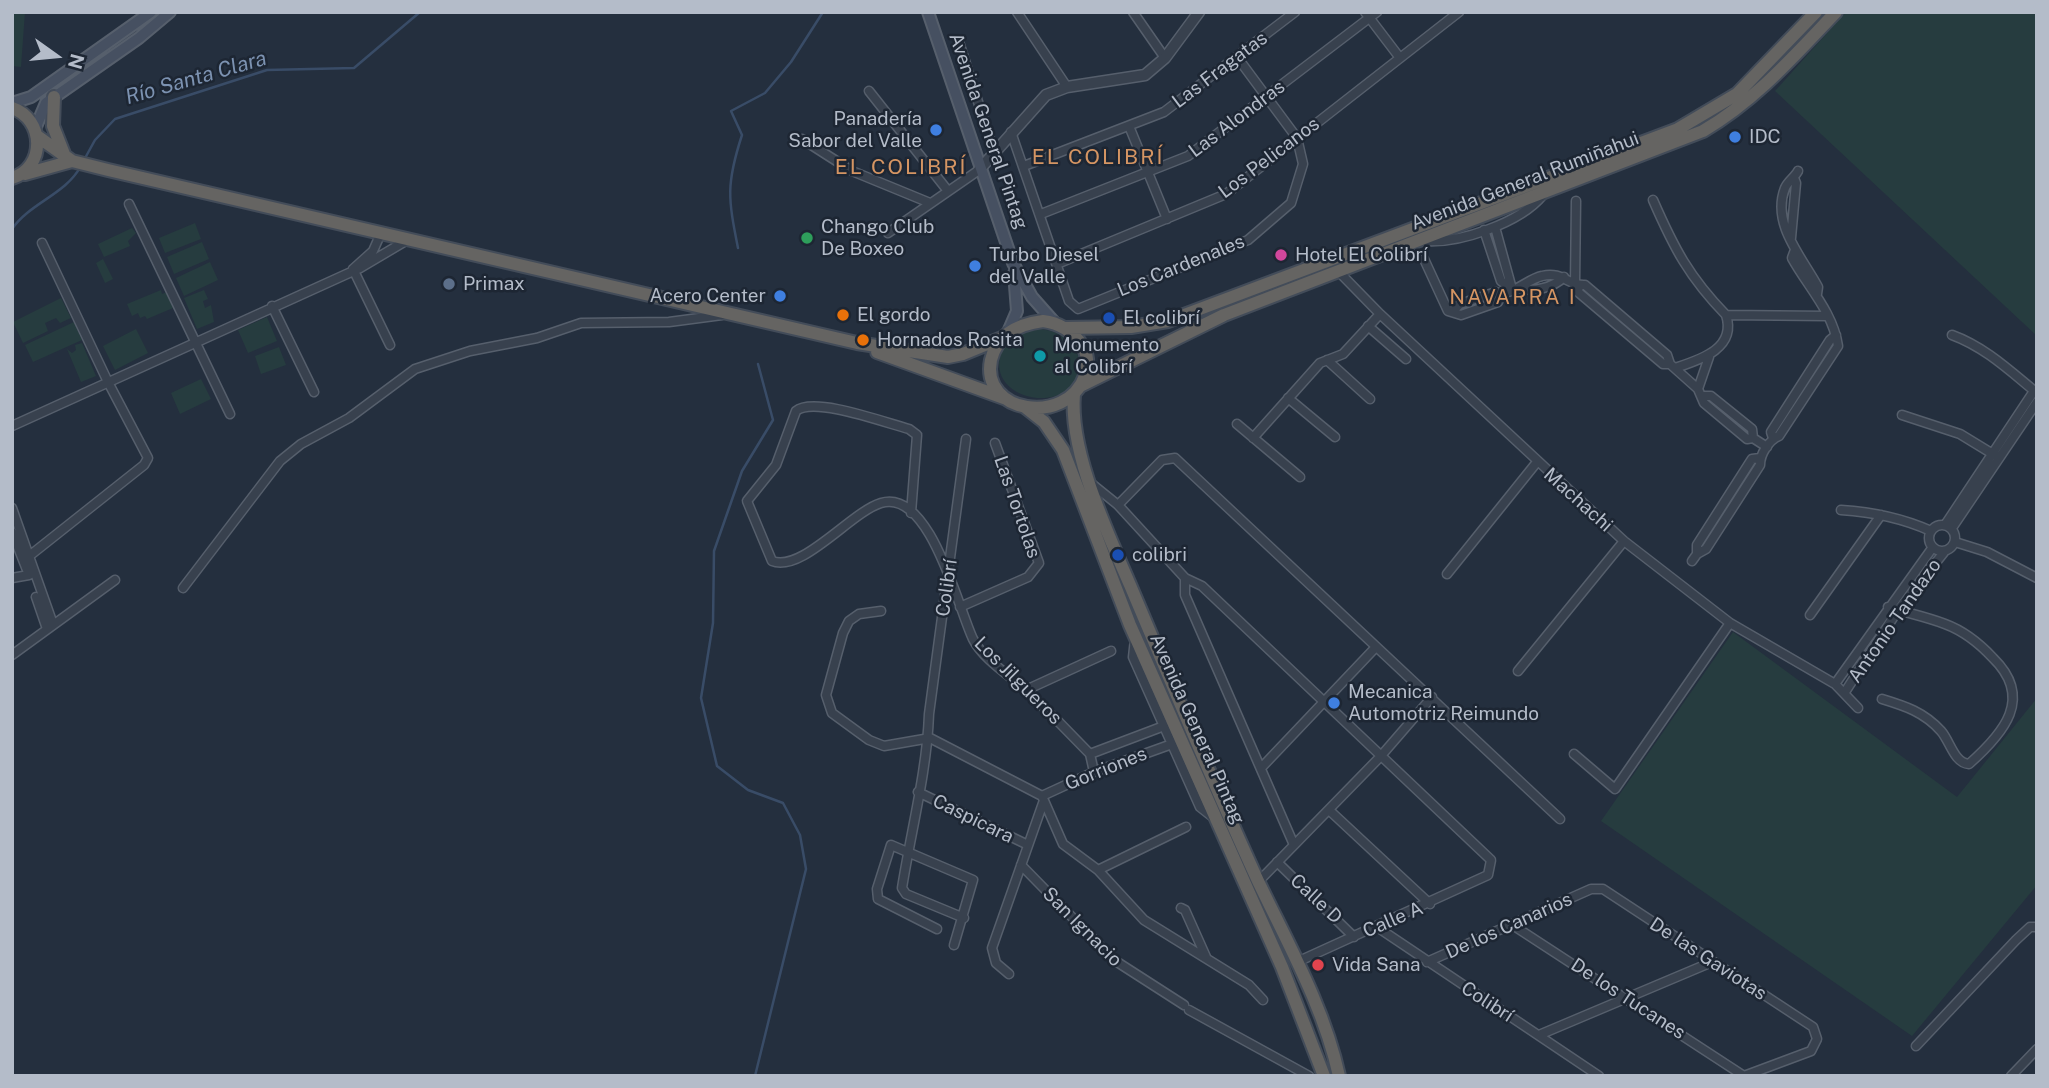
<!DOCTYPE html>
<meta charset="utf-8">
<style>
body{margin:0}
#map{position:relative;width:2049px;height:1088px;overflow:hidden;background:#242f3e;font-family:"Public Sans",sans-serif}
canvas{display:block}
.frame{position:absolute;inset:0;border:14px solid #b4bcc9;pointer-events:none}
.north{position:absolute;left:21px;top:21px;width:70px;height:70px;-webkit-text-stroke:5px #1d2633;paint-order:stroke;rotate:105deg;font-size:19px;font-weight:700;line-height:28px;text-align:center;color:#b4bcc9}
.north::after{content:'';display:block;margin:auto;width:24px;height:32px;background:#b4bcc9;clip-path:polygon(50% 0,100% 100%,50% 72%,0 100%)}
</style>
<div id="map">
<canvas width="2049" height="1088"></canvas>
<div class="frame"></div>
<div class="north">N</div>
</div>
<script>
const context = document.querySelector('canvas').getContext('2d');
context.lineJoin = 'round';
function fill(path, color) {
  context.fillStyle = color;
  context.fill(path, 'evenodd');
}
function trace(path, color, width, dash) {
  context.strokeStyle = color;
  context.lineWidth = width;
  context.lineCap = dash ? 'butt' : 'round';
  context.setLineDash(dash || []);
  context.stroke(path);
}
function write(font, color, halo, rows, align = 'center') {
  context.font = font + ' "Public Sans",sans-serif';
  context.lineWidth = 5;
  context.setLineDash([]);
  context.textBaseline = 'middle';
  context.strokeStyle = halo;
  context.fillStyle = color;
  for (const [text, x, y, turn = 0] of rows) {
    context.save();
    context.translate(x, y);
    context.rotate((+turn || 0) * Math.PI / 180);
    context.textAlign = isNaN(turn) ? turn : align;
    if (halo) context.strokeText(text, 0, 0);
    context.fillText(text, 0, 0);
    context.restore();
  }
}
fill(new Path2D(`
 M12,12h13l-4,55 -9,-1z
 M1846,12h191v324l-262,-245z
 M195,223l6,16 -36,14 -6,-15z
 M132,228l4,5 -8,8 2,5 -26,11 -6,-13z
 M202,242l7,17 -35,15 -7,-17z
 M103,259l10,20 -8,4 -9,-20z
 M210,262l8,18 -34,16 -8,-18z
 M161,290l1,4 5,-2 6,16 -26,11 -2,-3 -5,2 -2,-5 -6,3 -5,-12z
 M204,290l4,9 -5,2 2,7 6,-3 3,17 -17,7 -13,-31z
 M61,298l10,20 -11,5 -4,-5 -11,5 3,8 -25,12 -10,-21z
 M267,317l10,24 -29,12 -10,-23z
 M74,322l8,18 -49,22 -8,-17z
 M136,329l12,24 -33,17 -12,-24z
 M1041,329c22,3 34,14 40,35 -4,54 -96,39 -80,-11 5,-16 25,-22 40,-24z
 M82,343l14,33 -15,6 -14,-33 5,4 4,-3 -1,-5z
 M279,347l7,18 -25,9 -6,-18z
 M201,379l10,20 -31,15 -9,-21z
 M1733,632l224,165 80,-99v187l-125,151 -311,-215z`), '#263c3f');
trace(new Path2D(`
 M84,160l11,-20 20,-21 152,-49 87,-2 66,-56
 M12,229c19,-27 53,-34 69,-63
 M738,248c-10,-50 -12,-64 4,-113l-11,-24 34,-18 26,-31 32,-50
 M755,1076l51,-207 -6,-34 -17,-32 -35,-13 -31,-24 -16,-68 12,-75 1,-72 28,-80 31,-51 -15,-56`), '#394c67', 2.5);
const minor = new Path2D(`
 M1017,12l50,75
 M1133,12l32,46
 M1365,12l35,46
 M959,42l35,110
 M869,91l79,100
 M1129,126l38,93
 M1011,132l58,169 9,8 170,-69 43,-37 12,-39 -6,-26 -60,-81
 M802,139l50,32 78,32
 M1024,166l140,-54 131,-100
 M1798,171c-3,6 -10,10 -13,17 -14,36 17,69 33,99l-1,7
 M1653,200c21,48 36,77 73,115l102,1
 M129,204l101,210
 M1041,214l147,-58 189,-144
 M1495,227l17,62
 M1484,230l17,51 11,8
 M888,233l91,-63
 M1791,238l5,-55 -2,-5
 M1423,241c36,3 97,-18 120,-46
 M1424,259l24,52 13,4 37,-13 3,-8
 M1057,264l169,-70 233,-182
 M353,269l37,76
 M353,269l20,-18 8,-18
 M1339,272l41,42 244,227 106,82 105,61 23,24
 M1575,284l1,-83
 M1579,285l-1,7 85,72h7
 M1519,288c14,5 35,-1 45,-11
 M272,306l42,86
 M1453,311l7,-7 36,-12c14,6 31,-13 46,-16 21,-5 26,10 43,9l82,70 3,9 28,25 6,14 43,36 6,-1 14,9
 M1368,326l38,33
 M1952,335c33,12 58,36 85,58
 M1327,360l43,39
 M1675,368c24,-8 62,-19 51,-53
 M1698,389l11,-32
 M1703,396h8l41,33 1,9
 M1288,398l47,39
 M1902,415l58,19 36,22
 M1237,424l63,53
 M12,426l348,-158 49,-29
 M1253,438l67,-75 23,-9 37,-40
 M1773,438l-2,-6 59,-92 6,-5
 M1092,484l26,21 67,73 17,8 289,274 -3,15 -191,87
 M1118,505l44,-45 13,-2 385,361
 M12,508l41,116
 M1841,510c32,2 61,8 90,21
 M911,513l6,-78 -8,-6c-23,-6 -95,-33 -113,-18l-20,54 -29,36 25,60c30,12 79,-49 109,-58 49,-15 77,105 92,136 10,20 36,36 53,51 22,21 43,42 64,64l4,18
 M1929 538a13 13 0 1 1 26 0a13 13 0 1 1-26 0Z
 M1945,525l89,-134
 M1952,528l85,-126
 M12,532l17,43
 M1955,542l32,10 50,26
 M1697,554l9,-5 54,-84c0,-11 9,-25 19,-29l59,-90c-5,-34 -30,-59 -46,-88l3,-8
 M28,557l116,-92 4,-7 -40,-76 -66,-139
 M1692,561l5,-7v-9l55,-86 8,-1
 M1447,574l90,-112
 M12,578l17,-3
 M1185,578v17l109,250
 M183,588l97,-127 21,-17 48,-26 66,-49 55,-18 67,-13 44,-15 88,-1 53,-7
 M36,597l11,32
 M960,607l68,-30 11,-14 -44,-120
 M881,611l-22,3 -10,7 -6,12 -17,62 6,18 37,27 15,6 46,-8 112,58
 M1810,615l71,-100
 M1135,639l-2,18 67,150 14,11
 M12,655l103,-75
 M1518,671l106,-130
 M1835,684l98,-137
 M1026,690l85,-39
 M1845,692l53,-82 47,-59
 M1882,699c23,7 42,13 59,32 9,10 13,32 28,33 35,-31 65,-66 24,-106 -13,-14 -29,-27 -48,-34 -18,-7 -38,-11 -57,-17
 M1090,754l74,-28
 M1574,754l41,35 115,-166
 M1261,768l115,-121
 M918,792l110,53
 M1042,796l21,48 35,26 46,50 105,65 14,15
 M1042,796l52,-24 78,-28
 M1329,810l101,94
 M1277,862l77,75
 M1021,865l93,95 70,45
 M1098,870l88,-43
 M1259,881l121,-124 52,-60
 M1181,908l4,2 21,47
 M964,918l-58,-24 -4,-6c9,-57 25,-117 27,-174l37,-275
 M1511,924l233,152
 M1377,927l222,149
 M937,929l-59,-30 -1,-10 14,-44 82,35 -19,65
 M1427,962l164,-73h12l210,138 4,12 -6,12 -67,25
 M1009,974l-13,-11 -4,-15 51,-145
 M1189,1010l120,66
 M1539,1035l173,-73
 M1916,1046l100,-106 14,-13h7
 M2011,1076l26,-27`);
const tertiary = new Path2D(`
 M979,170l67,-75 21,-8 78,-12 20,-17 34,-46`);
const secondary = new Path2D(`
 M928,12l85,251 19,34 23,26
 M12,103l19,-6 120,-85
 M35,129l11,-26 93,-65 31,-26
 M1008,332l9,-21 -3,-38`);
const trunk = new Path2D(`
 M54,97l-1,29 11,28
 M12,108c33,11 34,60 0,70
 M37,136l35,25 36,9 749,173 91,14 15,-3 39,-16
 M25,174l47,-13
 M1043,321c17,2 29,10 39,24 6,9 6,21 3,31 -19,51 -105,37 -94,-16 6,-26 28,-36 52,-39z
 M1065,328l66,-1 37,-6 510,-192 59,-35 79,-82
 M877,352l127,46
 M1080,386l144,-71 479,-184c53,-31 91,-75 133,-119
 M1074,394c-5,58 33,137 56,191 42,99 83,198 128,296 30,63 66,126 81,195
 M1025,407l19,15 19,28 67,175 152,342 42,109`);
trace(minor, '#565f6c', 11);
trace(tertiary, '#565f6c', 13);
trace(secondary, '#565f6c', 14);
trace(trunk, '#434c59', 16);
trace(minor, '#38414e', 8);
trace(tertiary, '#38414e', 10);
trace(secondary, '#465061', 10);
trace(trunk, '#656462', 12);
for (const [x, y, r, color] of [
 [936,130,7,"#3f7fe0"],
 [1735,137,7,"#3f7fe0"],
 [807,238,7,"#2e9e5b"],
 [1281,255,7,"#d1479c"],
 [975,266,7,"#3f7fe0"],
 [449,284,7,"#5c6f8a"],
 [780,296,7,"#3f7fe0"],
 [843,315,7,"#e8710a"],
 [1109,318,7,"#1a4fb4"],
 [863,340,7,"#e8710a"],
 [1040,356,7,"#0f9aa8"],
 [1118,555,7,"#1a4fb4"],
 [1334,703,7,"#3f7fe0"],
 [1318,965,7,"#e0444e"]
]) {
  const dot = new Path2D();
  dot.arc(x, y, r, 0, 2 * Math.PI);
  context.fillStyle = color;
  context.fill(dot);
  trace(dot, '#1d2633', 2.5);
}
write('19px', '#b4bcc9', '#1d2633', [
 ["Las Fragatas",1220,70,-37],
 ["Las Alondras",1237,119,-37],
 ["Avenida General Pintag",988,131,71],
 ["Los Pelicanos",1269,158,-37],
 ["Avenida General Rumiñahui",1525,181,-21],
 ["Los Cardenales",1181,266,-22],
 ["Machachi",1578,500,42],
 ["Las Tortolas",1017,507,71],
 ["Colibrí",947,588,-82],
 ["Antonio Tandazo",1895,621,-55],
 ["Los Jilgueros",1018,681,45],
 ["Avenida General Pintag",1197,729,66],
 ["Gorriones",1106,769,-22],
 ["Caspicara",973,819,26],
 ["Calle D",1316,899,43],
 ["Calle A",1393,920,-23],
 ["De los Canarios",1509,926,-24],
 ["San Ignacio",1082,927,45],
 ["De las Gaviotas",1708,959,33],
 ["De los Tucanes",1628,999,33],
 ["Colibrí",1487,1002,33]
]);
write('19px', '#b4bcc9', '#1d2633', [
 ["Panadería",922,119,"right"],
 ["Sabor del Valle",922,141,"right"],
 ["IDC",1749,137],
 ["Chango Club",821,227],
 ["De Boxeo",821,249],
 ["Turbo Diesel",989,255],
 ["del Valle",989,277],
 ["Hotel El Colibrí",1295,255],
 ["Primax",463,284],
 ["Acero Center",766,296,"right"],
 ["El gordo",857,315],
 ["El colibrí",1123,318],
 ["Hornados Rosita",877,340],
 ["Monumento",1054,345],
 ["al Colibrí",1054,367],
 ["colibri",1132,555],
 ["Mecanica",1348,692],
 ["Automotriz Reimundo",1348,714],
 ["Vida Sana",1332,965]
], 'left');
write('italic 21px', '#7c92b1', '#1d2633', [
 ["Río Santa Clara",196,78,-16]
]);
context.letterSpacing = '2px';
write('21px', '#d59563', '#1d2633', [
 ["EL COLIBRÍ",1098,158],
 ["EL COLIBRÍ",901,168],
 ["NAVARRA I",1513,298]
]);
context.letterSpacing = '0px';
</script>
